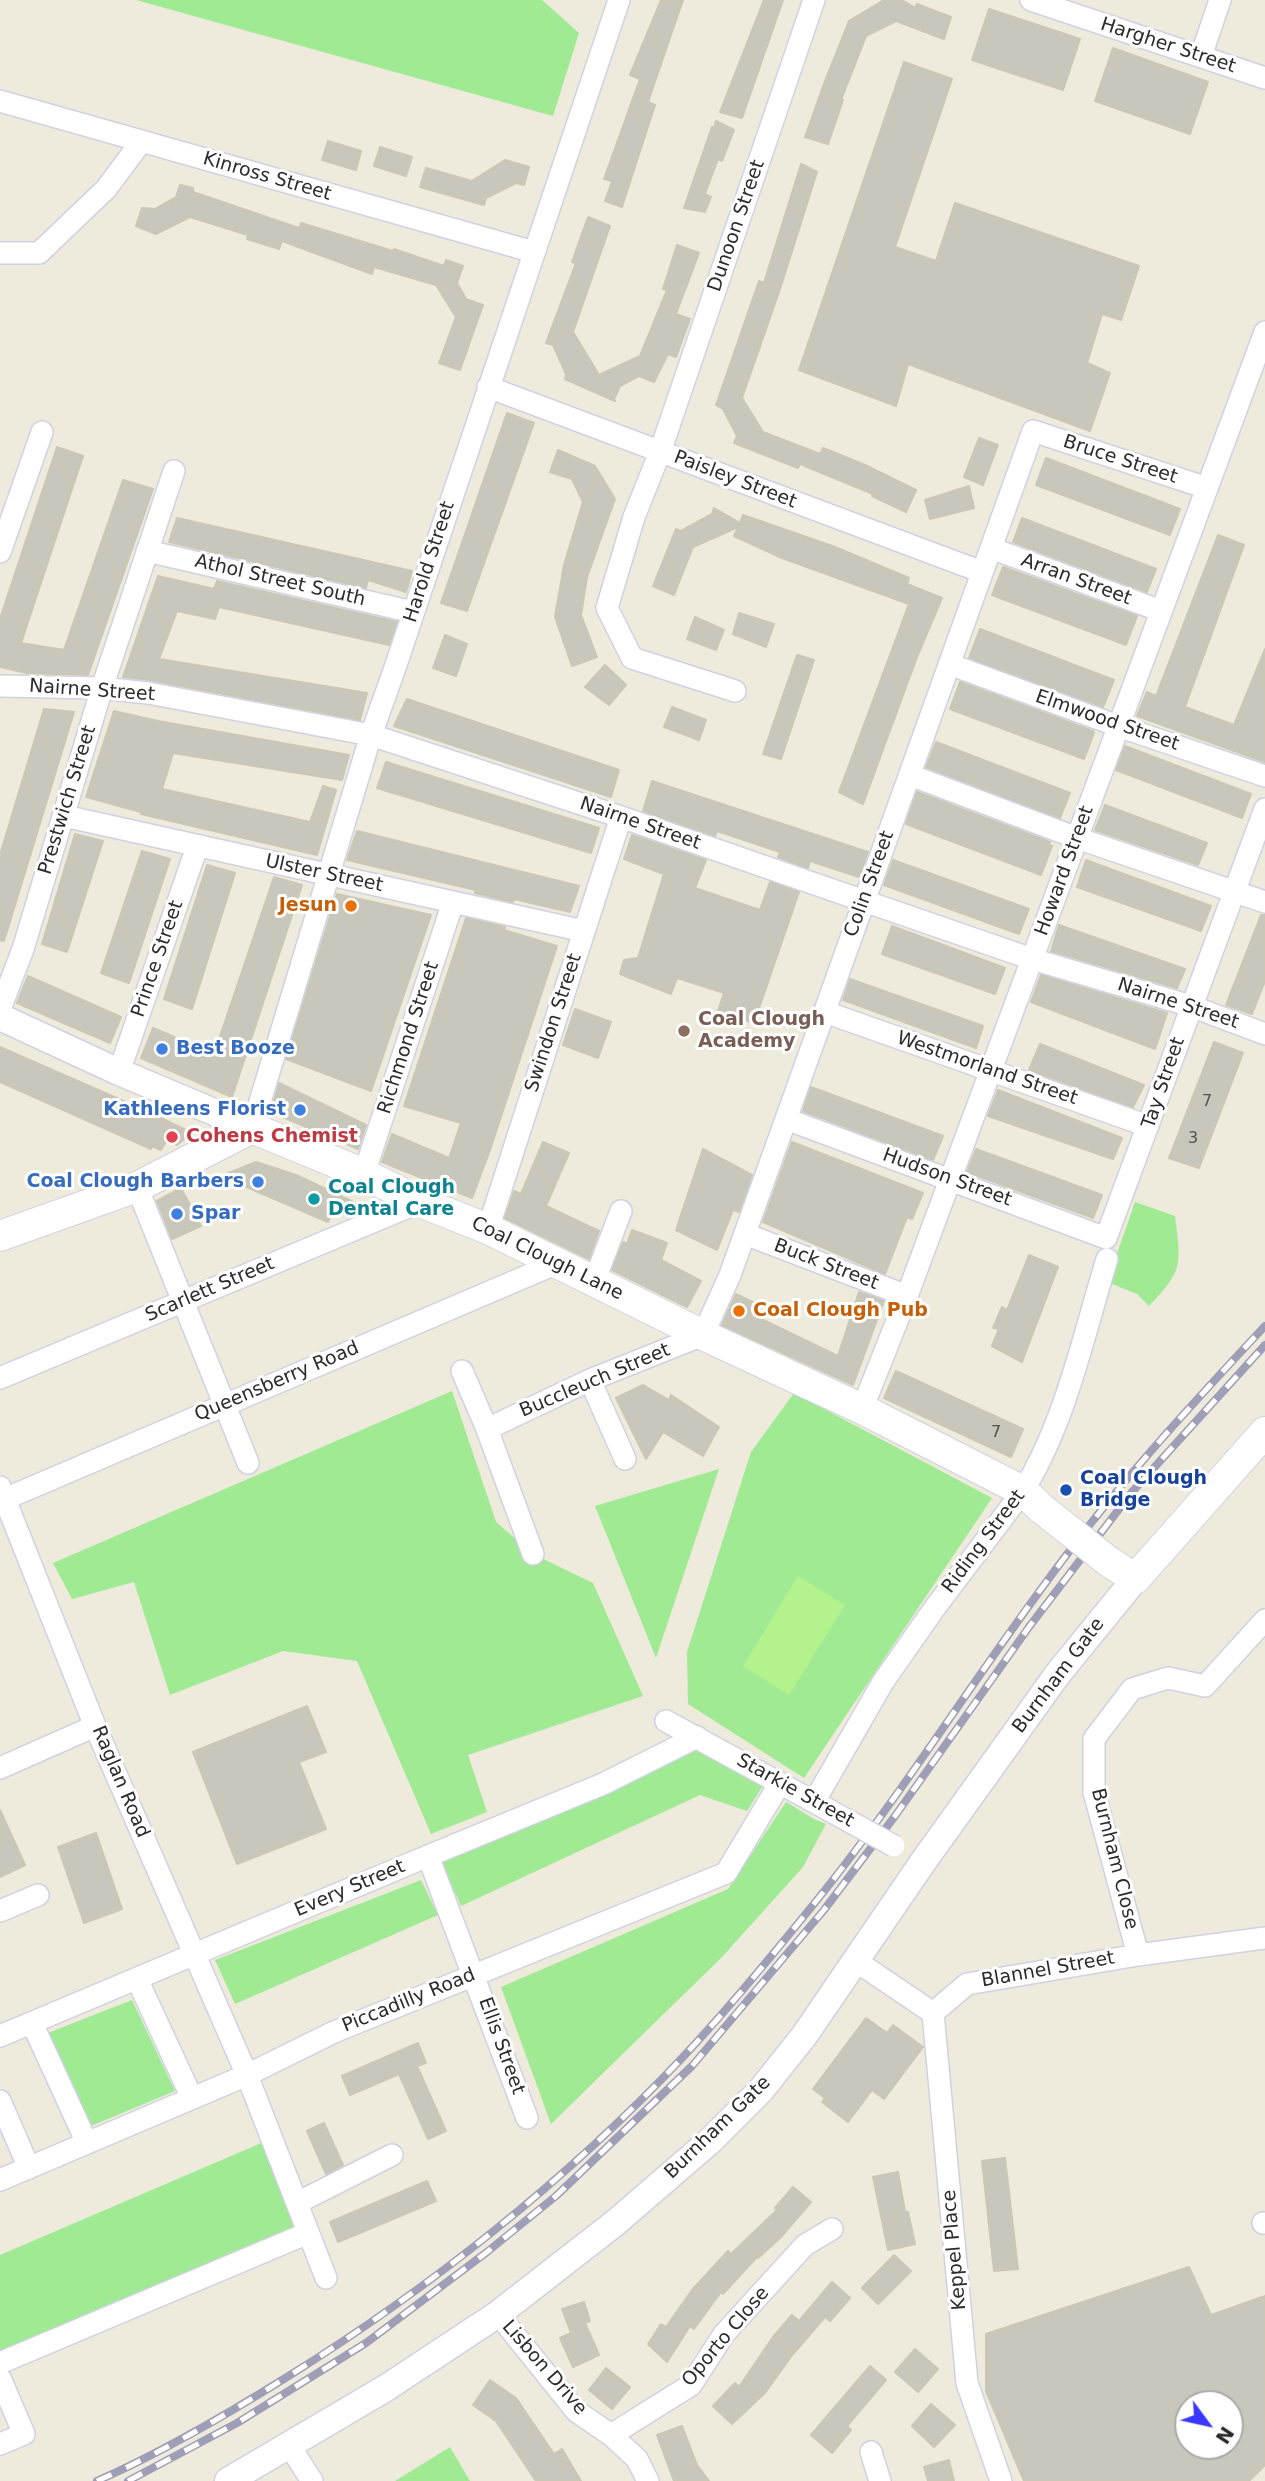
<!DOCTYPE html>
<style>
body{margin:0}
#map{position:relative;width:1265px;height:2481px;overflow:hidden;background:#eeeadc;font-family:"DejaVu Sans",sans-serif}
canvas{display:block}
.north{position:absolute;left:1174px;top:2390px;width:70px;height:70px;box-sizing:border-box;background:#fff;border:2px solid #aaa;border-radius:50%;rotate:123deg;font-size:19px;font-weight:700;line-height:28px;text-align:center;color:#2b2b2b}
.north::after{content:'';display:block;margin:auto;width:24px;height:32px;background:#3a38ff;clip-path:polygon(50% 0,100% 100%,50% 72%,0 100%)}
</style>
<div id="map">
<canvas width="1265" height="2481"></canvas>
<div class="north">N</div>
</div>
<script>
const context = document.querySelector('canvas').getContext('2d');
context.lineJoin = 'round';
function fill(path, color) {
  context.fillStyle = color;
  context.fill(path, 'evenodd');
}
function trace(path, color, width, dash) {
  context.strokeStyle = color;
  context.lineWidth = width;
  context.lineCap = dash ? 'butt' : 'round';
  context.setLineDash(dash || []);
  context.stroke(path);
}
function write(font, color, halo, rows, align = 'center') {
  context.font = font + ' "DejaVu Sans",sans-serif';
  context.lineWidth = 6;
  context.setLineDash([]);
  context.textBaseline = 'middle';
  context.strokeStyle = halo;
  context.fillStyle = color;
  for (const [text, x, y, turn = 0] of rows) {
    context.save();
    context.translate(x, y);
    context.rotate((+turn || 0) * Math.PI / 180);
    context.textAlign = isNaN(turn) ? turn : align;
    if (halo) context.strokeText(text, 0, 0);
    context.fillText(text, 0, 0);
    context.restore();
  }
}
fill(new Path2D(`
 M136,0h406l37,33 -26,83z
 M1135,1202l40,14c6,48 9,54 -26,90l-12,-12 -30,-12z
 M452,1391l44,131 37,32 60,29 50,113 -175,59 19,57 -56,22 -74,-173 -74,-10 -113,44 -36,-113 -62,17 -19,-36z
 M794,1393l198,105 -188,280 -116,-74 -1,-52 64,-200z
 M719,1469l-63,189 -61,-152z
 M698,1749l66,35 -17,27 -47,-16 -239,111 -19,-43z
 M786,1802l28,17 12,5 -23,43 -81,90 -171,167 -50,-137 227,-98z
 M421,1880l17,35 -203,89 -20,-44z
 M132,2000l43,91 -84,35 -43,-93z
 M266,2141l38,90 -304,128v-104z
 M450,2447l20,34h-75z`), '#a0ea93');
fill(new Path2D(`
 M798,1576l47,29 -56,90 -46,-29z`), '#b4f28e');
const building = new Path2D(`
 M661,0h22l-35,102 7,3 -33,102 -17,-6 7,-20 -8,-2 36,-100 -10,-4z
 M764,0h19l-41,118 -22,-6z
 M884,0h18l13,8 2,-4 34,13 -7,22 -48,-18 -30,15 -25,64h2l-15,44 -23,-7 20,-56 24,-60z
 M989,9l91,30 -17,51 -91,-30z
 M1113,48l95,34 -18,52 -95,-33z
 M904,62l48,17 -57,168 41,14 19,-58 184,63 -18,54 -19,-6 -15,49 23,10 -20,58 -182,-67 -12,42 -97,-36z
 M716,121l18,9 -12,31 -4,-2 -13,35 6,3 -6,15 -21,-4 28,-81 2,1z
 M328,141l33,10 -5,19 -34,-10z
 M380,147l32,10 -6,19 -32,-10z
 M505,160l24,7 -5,18 -8,-2 -30,15 -2,7 -64,-18 6,-19 46,13z
 M801,164l16,8 -37,117 -38,109 21,34 57,22 3,-6 42,17 51,25 -10,22 -34,-16 1,-2 -73,-30 -2,4 -64,-25 3,-7 -14,-27 -7,-4 43,-124 5,2z
 M180,185l13,3v4l106,36 2,-5 92,28 1,-2 50,17 2,-6 17,6 -6,17 9,16 17,6 -23,65 -21,-7 17,-46 -20,-32 -62,-18 -2,7 -90,-33 -3,8 -32,-10 1,-4 -58,-18 -34,17 -20,-8 6,-18 13,1 21,-12z
 M588,217l22,9 -37,106 26,43 41,-19 27,-66 -4,-1 14,-44 22,8 -23,61 14,5 -14,38 -8,-3 -14,28 -15,-6 -19,10 -6,13 1,2 -50,-22 1,-5 -13,-29 -7,-2 30,-80 -4,-1z
 M507,413l27,10 -67,188 -26,-8z
 M979,438l19,7 -15,40 -19,-8z
 M57,447l26,9 -62,187 43,7 59,-170 30,9 -65,186 -61,-2 -27,-6v-48z
 M558,450l37,16 20,33 -28,78 -6,38 16,42 -25,9 -17,-49 9,-52 19,-63 -11,-23 -22,-7z
 M1046,458l134,51 -10,26 -134,-50z
 M969,486l5,22 -44,11 -5,-19z
 M714,508l26,15 3,-8 92,32 74,31 -2,6 35,14 -25,59 -54,147 -24,-12 70,-188 -127,-46 -48,-22 4,-9 -45,20 -19,48 -21,-9 23,-57 5,2 31,-17z
 M177,518l235,53 -6,21 -38,-12 -2,8 -197,-46z
 M1022,518l134,51 -9,23 -134,-50z
 M1218,535l26,10 -59,162 49,18 31,-76v113l-128,-46 10,-24 9,4z
 M1003,567l134,49 -11,29 -134,-50z
 M158,576l56,13 3,-8 180,41 -8,23 -170,-38 -4,12 -38,-8 -18,48 208,34 -7,27 -210,-40 -27,-3z
 M739,613l35,11 -8,23 -33,-13z
 M695,617l29,13 -8,20 -29,-11z
 M980,629l134,51 -11,27 -134,-49z
 M445,635l22,9 -11,32 -23,-8z
 M797,655l17,5 -33,99 -18,-5z
 M605,665l21,20 -17,20 -24,-18z
 M960,682l133,49 1,2 -10,26 -134,-50z
 M407,699l212,71 -8,27 -217,-71z
 M672,707l34,13 -7,20 -35,-13z
 M44,709l30,3 -70,229 -4,-1v-85z
 M114,711l44,10 191,34 -7,25 -169,-27 -11,36 148,33 13,-36 13,4 -19,65 -176,-41v-2l-55,-15z
 M936,742l134,51 -10,25 -134,-51z
 M1125,746l126,48 -9,24 -126,-48z
 M386,762l213,66 -8,25 -214,-65z
 M652,781l216,71 -9,25 -49,-16 -2,7 -30,-11 2,-5 -63,-21 -2,5 -72,-25z
 M917,792l133,50 -1,3 3,1 -11,29 -135,-51z
 M1105,805l102,38 -9,22 -103,-35z
 M357,831l222,55 -9,26 -56,-13 -1,3 -38,-9 1,-3 -129,-30z
 M75,834l28,7 -36,111 -25,-8z
 M632,835l74,25 -11,28 65,22 10,-28 29,10 -45,131 -36,-12 6,-18 -47,-15 -6,16 -51,-20 4,-14 14,-2 26,-84 -40,-15z
 M142,851l28,8 -41,124 -28,-10z
 M893,860l136,49 -10,25 -135,-49z
 M1086,860l125,46 -10,25 -124,-44z
 M207,865l28,8 -43,136 -28,-10z
 M274,877l28,8 -70,212 -91,-39 12,-30 61,26z
 M337,894l94,21 -60,176 -85,-32z
 M1261,915h4v66l-13,33 -26,-9z
 M466,918l39,9 -1,3 53,16 -67,204 -18,48 -90,-36 10,-28 57,24 12,-35 -57,-17z
 M1059,925l126,44 -8,19 -126,-37z
 M892,926l113,42 -10,26 -113,-40z
 M1041,975l126,38 -12,36 -124,-47z
 M28,976l93,41 -11,26 -93,-40z
 M850,979l133,47 -7,22 -133,-48z
 M575,1009l36,13 -13,36 -35,-13z
 M1214,1042l29,11 -44,115 -30,-10z
 M1040,1044l104,41 -11,22 -104,-37z
 M0,1047l144,63 48,23 -15,12 -10,-5 -6,10 -9,-4 -1,3 -151,-67z
 M279,1083l87,42 -8,24 -87,-37z
 M811,1087l132,49 -10,24 -130,-49z
 M998,1090l124,48 -9,21 -125,-43z
 M543,1142l26,11 -23,53 53,25 -10,28 -84,-41 9,-27 7,3z
 M792,1142l131,51 -11,26 -5,-2 -22,57 -122,-52z
 M703,1149l49,26 -13,37 -6,-2 -16,40 -41,-20z
 M976,1149l126,46 -9,23 -126,-46z
 M256,1162l40,13 68,32 -15,10 -15,-7 -6,12 -107,-46z
 M181,1188l20,38 -29,13 -15,-38z
 M632,1230l35,13 -6,17 40,21 -14,26 -75,-37 11,-28 4,2z
 M1029,1255l29,12 -36,95 -30,-16 7,-17 -6,-1 9,-21 5,3z
 M859,1292l25,9 -31,84 -131,-60 14,-31 23,11 -2,12 81,39z
 M896,1371l127,58 -12,28 -127,-59z
 M643,1385l26,15 2,-5 48,32 -16,29 -40,-24 -17,27 -30,-61z
 M307,1706l19,46 -27,10 27,67 -89,35 -44,-112z
 M0,1810l25,55 -25,12z
 M96,1833l26,76 -38,14 -26,-76z
 M866,2018l21,15 6,-8 30,22 -39,52 -12,-9 -24,32 -26,-20 3,-4 -12,-9z
 M418,2043l8,20 -9,3 29,65 -18,8 -29,-65 -49,21 -8,-19z
 M324,2123l19,42 -17,9 -19,-43z
 M1005,2158l13,111 -24,2 -12,-110z
 M898,2172l7,40h3l7,32 -27,6 -15,-73z
 M427,2181l9,20 -98,41 -8,-20z
 M793,2187l18,15 -31,36 -22,20 -1,-1 -34,37 -2,-2 -27,37 -4,-3 -23,36 -19,-18 13,-20 5,3 26,-37 36,-39 3,3 46,-44 -2,-2z
 M894,2255l17,16 -33,33 -16,-16z
 M1189,2267l22,48 54,-19v169l-16,16h-225l-38,-90v-57zM1188,2404h42v42h-42z
 M832,2282l18,16 -20,23 -5,-4 -32,37 -28,39 -33,31 -19,-18 22,-23 4,4 34,-50 19,-22 7,6z
 M584,2302l6,19 -5,2 14,32 -26,12 -13,-29 11,-5 -9,-24z
 M915,2349l23,20 -20,23 -23,-20z
 M870,2366l16,14 -39,46 4,4 -19,23 -21,-18z
 M606,2368l24,19 -18,22 -23,-19z
 M490,2380l26,18 38,56 8,-5 19,32h-45l-40,-60 -23,-16z
 M931,2404l24,21 -21,22 -22,-21z
 M682,2426l15,39 12,16h-35l-17,-46z
 M949,2460l5,21h-26l-4,-14z`);
fill(building, '#c9c7bb');
trace(building, '#cac7b5', 2);
const minor = new Path2D(`
 M1031,0l234,78
 M1201,56l19,-56
 M0,101l534,151
 M0,253h39l67,-64 35,-47
 M488,387l494,185
 M991,548l170,63
 M147,551l266,61
 M0,552l42,-120
 M949,664l169,62 147,50
 M0,686l102,2 46,5 223,42 250,82 411,142 159,47 74,28
 M735,691l-103,-33 -25,-50 27,-91 26,-65 154,-452
 M910,775l167,63 188,64
 M64,816l520,115
 M0,1009l23,-60 79,-261 72,-217
 M825,1012l323,114
 M119,1072l78,-225
 M786,1119l320,119 159,-429
 M252,1128l119,-393 25,-70 223,-665
 M364,1174l89,-272
 M137,1187l111,276
 M488,1229l133,-412
 M745,1234l162,62
 M594,1282l27,-71
 M462,1371l25,58 46,125
 M0,1378l420,-176
 M590,1380l35,79
 M862,1409l45,-113 358,-964
 M487,1429l103,-49 113,-45 27,-60 303,-844 174,57
 M0,1487l95,239 152,349 79,203
 M0,1501l555,-237
 M666,1721l161,88
 M0,1768l95,-42
 M814,1802l69,-120 51,-73 89,-118c43,-70 60,-154 84,-232
 M428,1856l99,262
 M0,1911l38,-16
 M1138,1955l-44,-163v-53l38,-50 36,-11 37,8 60,-66
 M856,1961l77,52 34,-29 171,-29 127,-17
 M137,1979l55,119
 M933,2013l34,370 34,98
 M32,2023l55,120
 M0,2036l428,-180 175,-72 94,-47
 M0,2101l29,67
 M0,2180l247,-105 87,-43 392,-159 54,-90
 M297,2203l95,-48
 M1263,2223h2
 M498,2314l78,97 35,24 26,24 11,22
 M0,2363l308,-130
 M0,2378l24,56 -24,10
 M611,2435l80,-50 33,-51 81,-89 27,-16
 M289,2445l23,36
 M871,2452l9,29`);
const tertiary = new Path2D(`
 M0,1017l119,55 133,56
 M228,2481l158,-93 112,-74 117,-91 95,-82 51,-51 43,-54 119,-174 134,-187 78,-96`);
const secondary = new Path2D(`
 M0,1236l137,-49 115,-59 112,46 56,28 68,27 215,106 159,74 161,82 19,18
 M1108,1561l27,18 130,-147`);
trace(minor, '#d1d1e5', 24);
trace(tertiary, '#d1d1e5', 29);
trace(secondary, '#d1d1e5', 32);
trace(minor, '#fff', 21);
trace(tertiary, '#fff', 26);
trace(secondary, '#fff', 30);
const rail = new Path2D(`
 M97,2481c66,-29 129,-66 190,-104 142,-88 281,-198 396,-320 45,-48 88,-100 130,-152 91,-112 167,-237 255,-352 60,-80 129,-154 197,-227
 M128,2481l109,-58 129,-80 121,-91 69,-56 136,-130 132,-156 71,-94 134,-189 103,-135 133,-147`);
trace(rail, '#9f9eb7', 8);
trace(rail, '#fff', 5, [16]);
const minorBridge = new Path2D(`
 M827,1809l67,37`);
const secondaryBridge = new Path2D(`
 M1042,1509l66,52`);
trace(minorBridge, '#d1d1e5', 24, []);
trace(secondaryBridge, '#d1d1e5', 32, []);
trace(minorBridge, '#fff', 21);
trace(secondaryBridge, '#fff', 30);
for (const [x, y, r, color] of [
 [351,906,7,"#e8710a"],
 [684,1031,7,"#8d6e63"],
 [162,1049,7,"#3f7fe0"],
 [300,1110,7,"#3f7fe0"],
 [172,1137,7,"#e0444e"],
 [258,1182,7,"#3f7fe0"],
 [314,1199,7,"#0f9aa8"],
 [177,1214,7,"#3f7fe0"],
 [739,1311,7,"#e8710a"],
 [1066,1490,7,"#1a4fb4"]
]) {
  const dot = new Path2D();
  dot.arc(x, y, r, 0, 2 * Math.PI);
  context.fillStyle = color;
  context.fill(dot);
  trace(dot, '#fff', 2.5);
}
write('16px', '#52524f', null, [
 ["7",1207,1102],
 ["3",1193,1139],
 ["7",996,1433]
]);
write('19px', '#2b2b2b', '#fff', [
 ["Hargher Street",1168,46,18],
 ["Kinross Street",267,177,16],
 ["Dunoon Street",737,226,-71],
 ["Bruce Street",1120,460,18],
 ["Paisley Street",735,480,21],
 ["Harold Street",430,562,-72],
 ["Arran Street",1076,580,20],
 ["Athol Street South",280,581,13],
 ["Nairne Street",92,691,4],
 ["Elmwood Street",1107,721,19],
 ["Prestwich Street",68,800,-73],
 ["Nairne Street",640,824,19],
 ["Howard Street",1065,871,-70],
 ["Ulster Street",324,874,12],
 ["Colin Street",870,884,-70],
 ["Prince Street",158,959,-71],
 ["Nairne Street",1178,1004,18],
 ["Swindon Street",554,1023,-72],
 ["Richmond Street",409,1038,-72],
 ["Westmorland Street",987,1069,19],
 ["Tay Street",1164,1083,-71],
 ["Hudson Street",947,1178,20],
 ["Coal Clough Lane",547,1259,26],
 ["Buck Street",826,1265,21],
 ["Scarlett Street",210,1290,-23],
 ["Buccleuch Street",595,1381,-23],
 ["Queensberry Road",277,1382,-23],
 ["Riding Street",984,1542,-53],
 ["Burnham Gate",1059,1676,-53],
 ["Raglan Road",120,1782,67],
 ["Starkie Street",795,1791,29],
 ["Burnham Close",1114,1859,76],
 ["Every Street",350,1889,-23],
 ["Blannel Street",1048,1970,-10],
 ["Piccadilly Road",409,2001,-22],
 ["Ellis Street",501,2046,70],
 ["Burnham Gate",718,2128,-44],
 ["Keppel Place",955,2250,-95],
 ["Oporto Close",726,2337,-50],
 ["Lisbon Drive",544,2368,49]
]);
write('bold 19px', '#c56008', '#fff', [
 ["Jesun",337,906],
 ["Coal Clough Pub",753,1311,"left"]
], 'right');
write('bold 19px', '#785e54', '#fff', [
 ["Coal Clough",698,1020],
 ["Academy",698,1042]
], 'left');
write('bold 19px', '#366cbe', '#fff', [
 ["Best Booze",176,1049],
 ["Kathleens Florist",286,1110,"right"],
 ["Coal Clough Barbers",244,1182,"right"],
 ["Spar",191,1214]
], 'left');
write('bold 19px', '#be3a42', '#fff', [
 ["Cohens Chemist",186,1137]
], 'left');
write('bold 19px', '#0d838f', '#fff', [
 ["Coal Clough",328,1188],
 ["Dental Care",328,1210]
], 'left');
write('bold 19px', '#164399', '#fff', [
 ["Coal Clough",1080,1479],
 ["Bridge",1080,1501]
], 'left');
</script>
